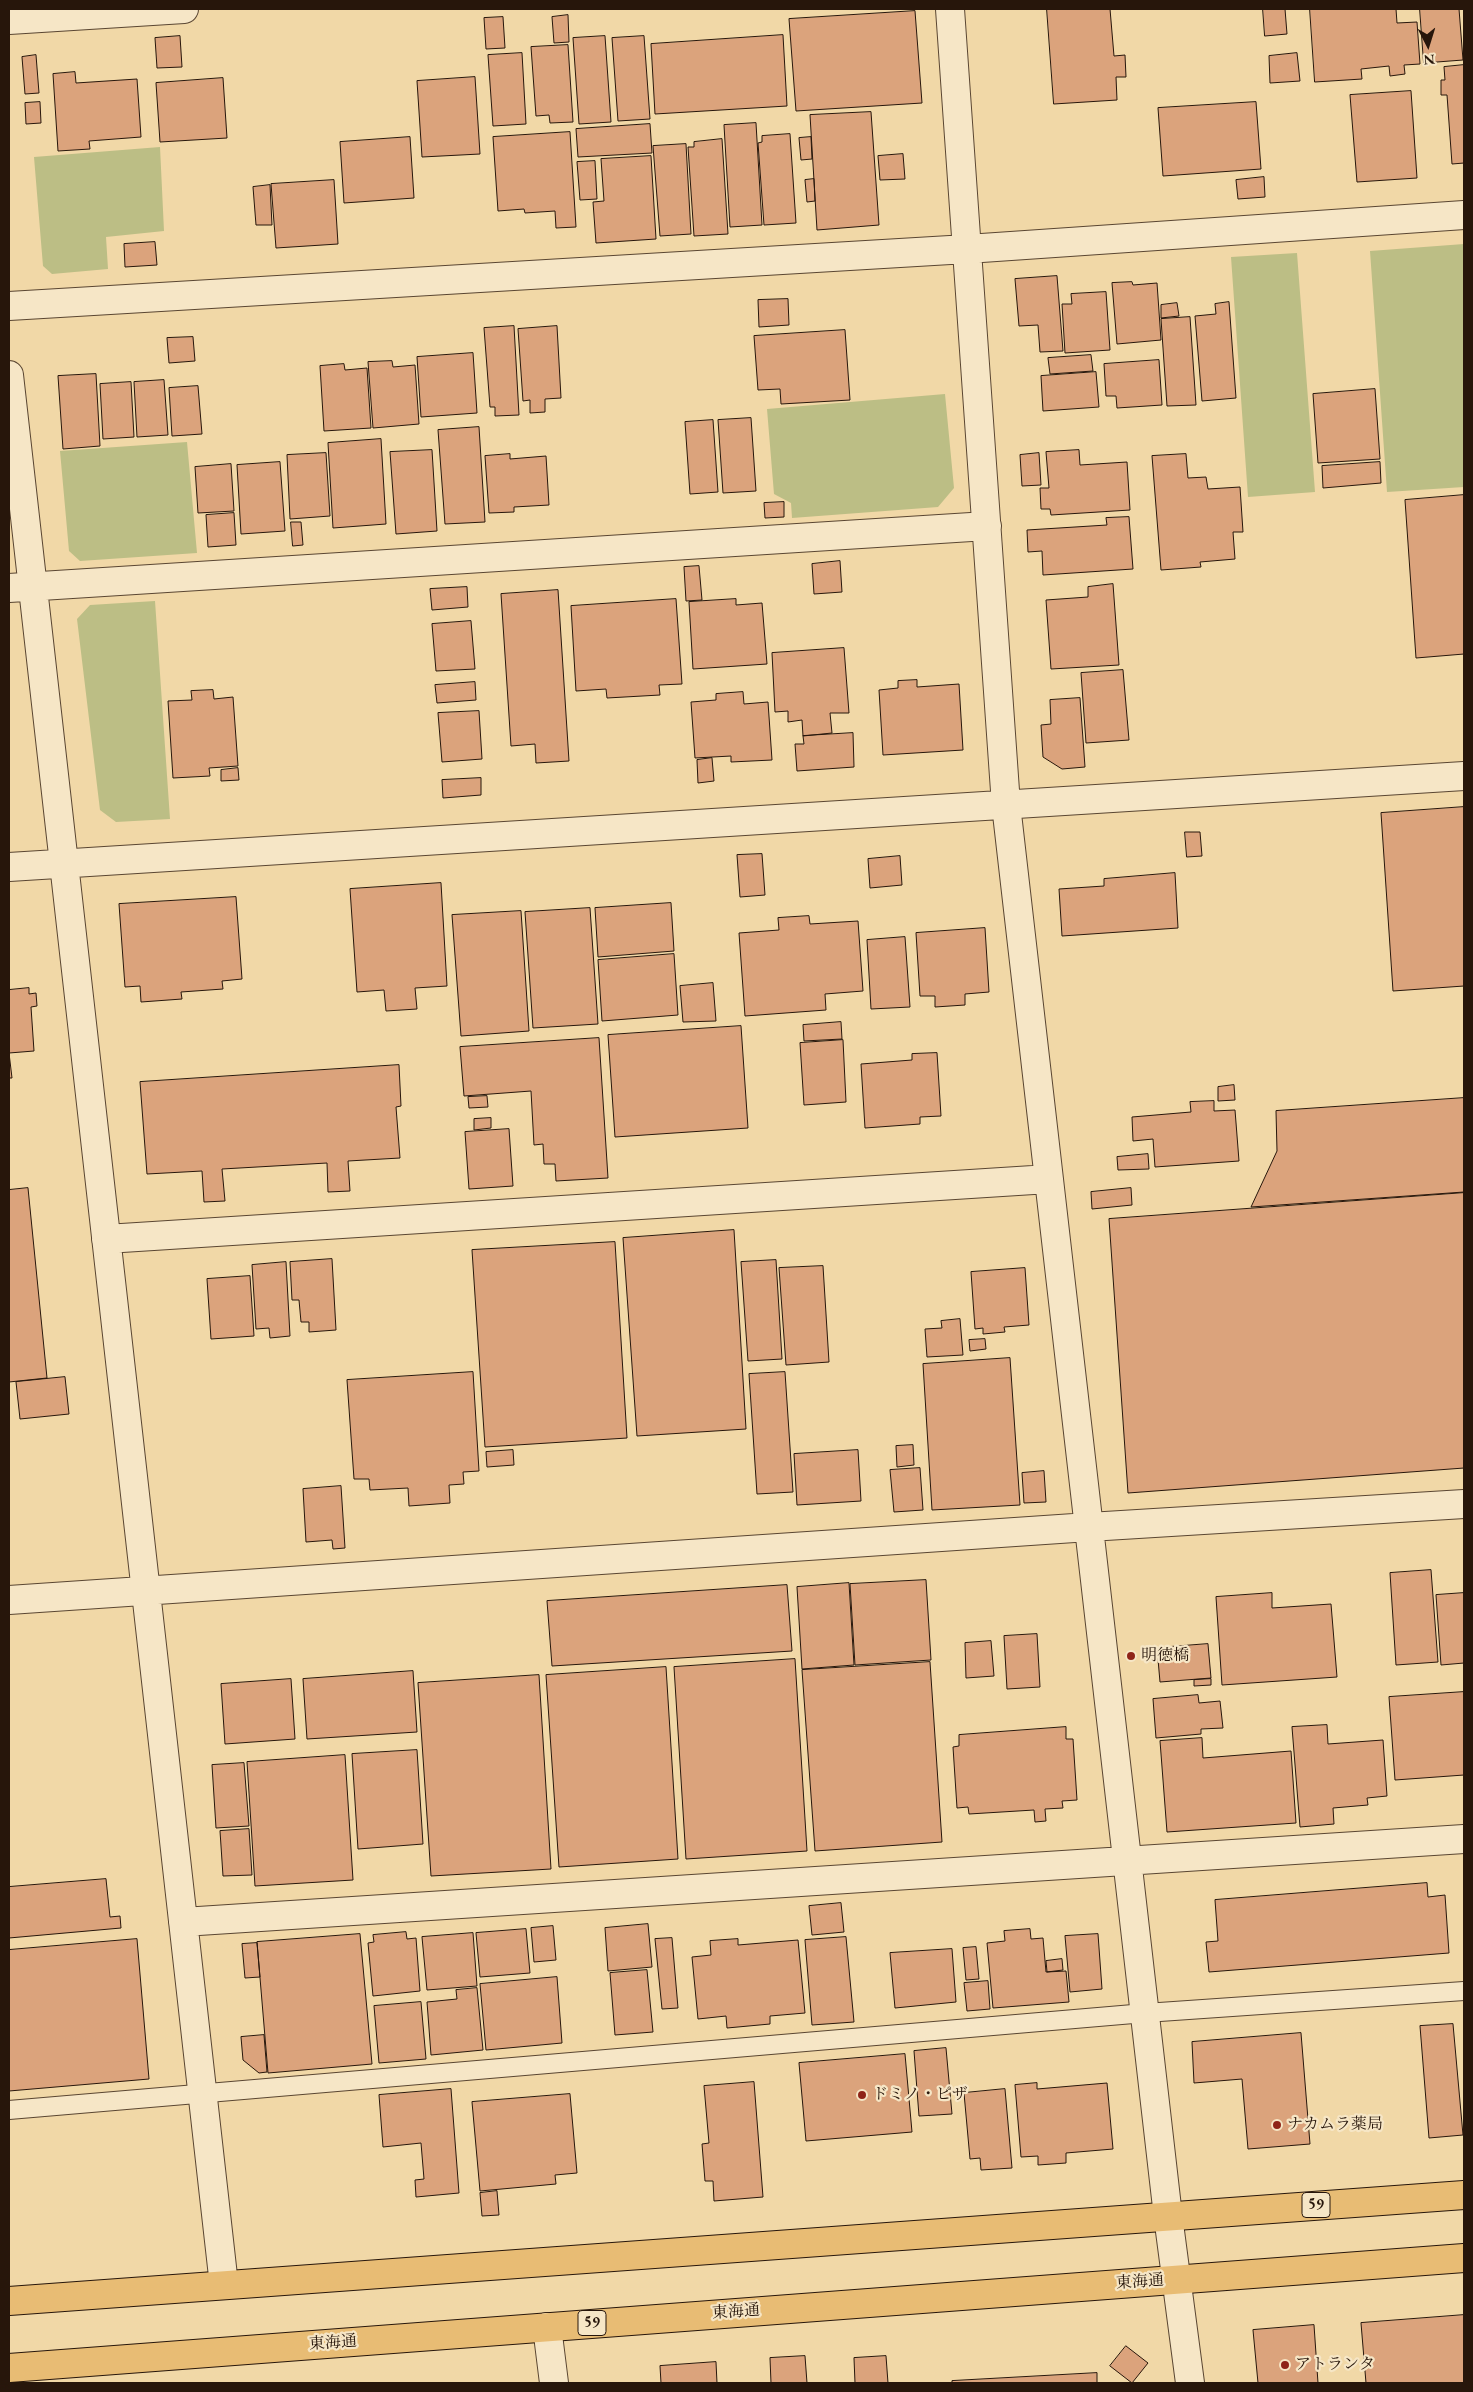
<!DOCTYPE html>
<meta charset="utf-8">
<style>
body{margin:0}
#map{position:relative;width:1473px;height:2392px;overflow:hidden;background:#f1d8a7;font-family:"EB Garamond",serif}
canvas{display:block}
.frame{position:absolute;inset:0;border:10px solid #27160b;pointer-events:none}
.north{position:absolute;left:1403px;top:20px;width:50px;height:50px;-webkit-text-stroke:4px #f6e6c6;paint-order:stroke;rotate:175deg;font-size:14px;font-weight:700;line-height:20px;text-align:center;color:#27160b}
.north::after{content:'';display:block;margin:auto;width:18px;height:22px;background:#27160b;clip-path:polygon(50% 0,100% 100%,50% 72%,0 100%)}
</style>
<div id="map">
<canvas width="1473" height="2392"></canvas>
<div class="frame"></div>
<div class="north">N</div>
</div>
<script>
const context = document.querySelector('canvas').getContext('2d');
context.lineJoin = 'round';
function fill(path, color) {
  context.fillStyle = color;
  context.fill(path, 'evenodd');
}
function trace(path, color, width, dash) {
  context.strokeStyle = color;
  context.lineWidth = width;
  context.lineCap = dash ? 'butt' : 'round';
  context.setLineDash(dash || []);
  context.stroke(path);
}
function write(font, color, halo, rows, align = 'center') {
  context.font = font + ' "EB Garamond","Noto Serif JP",serif';
  context.lineWidth = 4.5;
  context.setLineDash([]);
  context.textBaseline = 'middle';
  context.strokeStyle = halo;
  context.fillStyle = color;
  for (const [text, x, y, turn = 0] of rows) {
    context.save();
    context.translate(x, y);
    context.rotate((+turn || 0) * Math.PI / 180);
    context.textAlign = isNaN(turn) ? turn : align;
    if (halo) context.strokeText(text, 0, 0);
    context.fillText(text, 0, 0);
    context.restore();
  }
}
fill(new Path2D(`
 M160,147l4,84 -58,6 2,32 -56,5 -9,-8 -9,-109z
 M1464,244v243l-77,5 -17,-241z
 M1297,253l18,239 -67,5 -17,-240z
 M945,394l9,94 -16,19 -146,11 -1,-15 -17,-9 -7,-85z
 M187,442l10,111 -117,8 -11,-10 -9,-100z
 M155,601l15,218 -54,3 -16,-12 -23,-191 13,-14z`), '#bcbe85');
const building = new Path2D(`
 M1047,9h63l4,47 11,-1 1,22h-10l1,23 -63,4z
 M1263,9h22l2,25 -22,2z
 M1310,9h86l1,14 20,-1 3,42 -16,1 1,9 -15,2 -1,-10 -28,3 1,10 -47,3z
 M1420,9h39l4,51 -39,3z
 M915,11l7,92 -126,8 -7,-92z
 M568,15l1,27 -15,1 -2,-26z
 M503,17l2,31 -19,1 -2,-31z
 M783,35l4,71 -132,8 -4,-70z
 M180,36l2,31 -25,1 -2,-30z
 M605,36l6,86 -32,2 -6,-86z
 M644,36l6,83 -32,2 -6,-83z
 M568,45l5,77 -23,1 -1,-8 -13,1 -5,-69z
 M522,53l4,71 -33,2 -5,-71z
 M1297,53l3,28 -30,2 -1,-27z
 M36,55l3,38 -14,1 -3,-37z
 M1464,65v98l-12,1 -5,-69h-6v-15h4l-1,-13z
 M75,72l1,11 61,-4 4,58 -52,4 1,8 -32,2 -5,-77z
 M475,77l5,77 -58,3 -5,-76z
 M223,78l4,60 -67,4 -4,-59z
 M1411,91l6,87 -60,4 -7,-87z
 M40,102l1,21 -15,1 -1,-21z
 M1256,102l5,67 -98,7 -5,-68z
 M871,112l8,113 -62,5 -7,-115z
 M756,123l6,102 -32,2 -6,-102z
 M650,124l2,29 -74,4 -2,-28z
 M570,132l6,95 -20,1 -1,-17 -30,2 -1,-4 -26,2 -5,-74z
 M790,134l6,89 -32,2 -6,-82 4,-1v-6z
 M410,137l4,61 -70,5 -4,-61z
 M811,137l1,22 -11,1 -2,-22z
 M722,139l6,95 -34,2 -6,-89h6v-5z
 M686,144l5,90 -31,2 -7,-90z
 M903,154l2,25 -25,1 -2,-24z
 M651,156l5,83 -60,4 -3,-41 11,-1 -3,-42z
 M595,161l2,38 -17,1 -3,-38z
 M1264,177l1,20 -27,2 -2,-19z
 M814,179l1,22 -8,1 -2,-22z
 M334,180l4,64 -62,4 -5,-64z
 M270,185l2,40h-16l-3,-38z
 M155,242l2,23 -32,2 -1,-23z
 M1057,276l6,75 -23,1 -2,-27 -19,1 -4,-47z
 M1132,282l1,3 24,-2 4,57 -44,4 -5,-61z
 M1106,292l4,58 -45,3 -3,-49h10l-1,-10z
 M788,299l1,26 -30,2 -1,-27z
 M1229,302l7,96 -34,3 -7,-85 21,-2 -1,-10z
 M1177,303l2,13 -18,2v-13z
 M1190,317l6,88 -29,1 -6,-87z
 M514,326l5,89 -24,1v-9h-5l-6,-79z
 M557,326l4,72 -16,1v13l-15,1v-13l-7,1 -5,-72z
 M845,330l5,70 -69,4 -1,-15 -22,1 -4,-54z
 M193,337l2,24 -26,2 -2,-25z
 M473,353l4,60 -56,4 -4,-60z
 M1091,355l2,16 -43,3 -2,-16z
 M1159,360l3,45 -45,3 -1,-12h-10l-2,-32z
 M392,361l1,6 22,-2 4,59 -46,4 -5,-66z
 M344,364l1,6 22,-2 4,60 -47,3 -4,-65z
 M1096,372l3,35 -56,4 -2,-35z
 M96,374l4,72 -37,3 -5,-73z
 M164,380l4,55 -31,2 -3,-55z
 M131,382l3,55 -31,2 -3,-55z
 M198,386l4,48 -30,2 -3,-48z
 M1375,389l5,70 -62,4 -5,-69z
 M751,418l5,73 -33,2 -5,-73z
 M713,420l5,72 -28,2 -5,-72z
 M479,427l6,95 -40,2 -7,-94z
 M381,439l5,85 -53,4 -5,-85z
 M432,450l5,81 -41,3 -6,-82z
 M1079,450l1,15 47,-3 3,48 -79,5 -1,-6h-9l-1,-21h9l-3,-36z
 M326,453l4,63 -40,3 -3,-64z
 M1039,453l2,32 -19,1 -2,-31z
 M510,454v5l36,-3 3,49 -35,2v5l-25,1 -4,-57z
 M1186,454l2,24 18,-1 2,12 32,-2 3,45h-10l2,27 -35,3 1,5 -40,3 -9,-114z
 M280,462l5,69 -44,3 -4,-69z
 M1380,462l1,21 -58,5 -1,-22z
 M231,464l3,47 -36,2 -3,-46z
 M1464,495v159l-48,4 -11,-158z
 M784,502v15l-19,1 -1,-15z
 M234,513l2,32 -28,2 -2,-32z
 M1129,517l4,52 -90,6 -1,-24 -14,1 -1,-22 80,-5 -1,-7z
 M291,522h10l2,23 -10,1z
 M840,561l2,31 -28,2 -2,-30z
 M699,566l3,34 -16,1 -2,-34z
 M1113,584l6,81 -68,4 -5,-69 42,-3v-10z
 M467,587l1,20 -36,3 -2,-21z
 M558,590l11,171 -33,2 -1,-19 -24,2 -10,-152z
 M676,599l6,85 -23,1 1,10 -53,3 -1,-9 -30,2 -5,-85z
 M736,599v6l26,-2 5,61 -74,5 -4,-67z
 M471,621l4,48 -39,2 -4,-47z
 M844,648l5,65h-19l2,20 -29,3 -1,-16 -14,2v-11l-13,1 -3,-59z
 M1123,670l6,70 -43,3 -5,-70z
 M917,680v7l42,-3 4,66 -80,5 -4,-65 19,-2v-7z
 M475,682l1,18 -39,3 -2,-18z
 M213,690l1,9 19,-2 5,69 -29,2 1,8 -37,2 -5,-77 24,-1 -1,-9z
 M743,692l1,12 24,-2 4,58 -41,2v-6l-36,2 -4,-56 25,-2v-6z
 M1080,698l5,69 -23,2 -19,-12 -2,-32 10,-1 -1,-24z
 M479,711l3,48 -40,3 -4,-49z
 M853,733l1,34 -57,4 -2,-27h9l-1,-8z
 M712,758l2,23 -16,2 -1,-23z
 M238,768l1,12 -18,1v-11z
 M481,778v17l-38,3 -1,-18z
 M1464,807v179l-71,5 -12,-178z
 M1185,832h15l2,24 -15,1z
 M762,854l3,41 -25,2 -3,-42z
 M900,856l2,29 -32,3 -2,-29z
 M1175,873l3,55 -116,8 -3,-47 45,-3v-7z
 M441,883l6,103 -32,2 2,21 -31,2 -2,-21 -27,2 -7,-103z
 M236,897l6,82 -20,2 1,8 -42,3 1,7 -41,3 -1,-16 -15,1 -6,-83z
 M671,903l3,48 -76,6 -3,-49z
 M590,908l8,116 -65,4 -8,-116z
 M521,911l8,120 -68,5 -9,-121z
 M809,916l1,8 48,-3 5,70 -38,3 1,16 -81,6 -6,-83 40,-3 -1,-12z
 M985,928l4,64 -24,2v11l-30,2v-11h-15l-4,-63z
 M905,937l5,70 -39,2 -4,-69z
 M674,954l4,61 -76,6 -4,-61z
 M713,983l3,38 -33,1 -3,-36z
 M29,988v6l7,-1 1,13 -6,1 3,44 -25,2 3,25h-3v-88z
 M841,1022l1,17 -38,2 -1,-16z
 M741,1026l7,102 -133,9 -7,-102z
 M599,1038l9,140 -52,3 -1,-17h-11l-1,-20 -9,1 -3,-54 -67,5 -4,-49z
 M843,1040l3,62 -42,3 -4,-62z
 M937,1053l4,63 -21,1v7l-55,4 -4,-64 51,-4v-6z
 M399,1065l2,41 -5,1 4,51 -52,3 2,30 -22,1 -1,-29 -105,6 3,32 -21,1 -2,-31 -55,3 -7,-92z
 M1234,1085l1,15 -17,1v-14z
 M487,1096l1,11 -19,1 -1,-11z
 M1464,1098v94l-213,15 26,-56 -1,-40z
 M1214,1101v10l21,-1 4,51 -84,6 -2,-28 -20,2 -1,-24 59,-5 -1,-10z
 M491,1118v10l-17,2v-11z
 M509,1129l4,57 -44,3 -4,-57z
 M1148,1154l1,15 -31,1 -1,-13z
 M28,1188l19,190 -38,4v-192z
 M1131,1188l1,17 -40,4 -1,-17z
 M1464,1193v275l-336,25 -19,-274z
 M734,1230l12,199 -109,7 -14,-198z
 M615,1242l12,196 -142,9 -13,-197z
 M332,1259l4,71 -27,2v-10h-8l-2,-22h-7l-2,-38z
 M776,1260l6,99 -34,2 -7,-99z
 M286,1262l4,74 -20,2 -1,-10 -13,1 -4,-64z
 M823,1266l6,96 -43,3 -7,-97z
 M1025,1268l4,57 -25,2 1,5 -22,2v-6l-8,1 -4,-57z
 M250,1276l4,60 -43,3 -4,-60z
 M960,1319l3,36 -36,2 -2,-28 17,-1 -1,-7z
 M985,1339l1,10 -16,2 -1,-11z
 M1010,1358l10,147 -88,5 -9,-146z
 M473,1372l6,99 -16,1 1,12 -15,1 1,18 -41,3 -1,-18 -38,2 -1,-11h-15l-7,-99z
 M785,1372l8,120 -36,2 -8,-120z
 M65,1377l4,37 -49,5 -4,-37z
 M913,1445l1,20 -17,2 -1,-21z
 M513,1450l1,15 -27,2 -1,-15z
 M858,1450l3,51 -64,4 -3,-51z
 M920,1468l3,42 -29,2 -4,-42z
 M1044,1471l2,31 -22,1 -2,-30z
 M341,1486l4,62 -12,1 -1,-9 -26,2 -3,-53z
 M1431,1570l7,92 -42,3 -6,-92z
 M926,1580l5,80 -76,5 -5,-81z
 M849,1583l5,82 -52,4 -5,-82z
 M787,1585l5,66 -240,15 -5,-65z
 M1272,1593v15l59,-4 6,73 -115,8 -6,-88z
 M1464,1593v70l-23,2 -5,-70z
 M1037,1634l3,53 -33,2 -3,-53z
 M991,1641l3,35 -28,2 -1,-35z
 M1208,1644l3,34 -51,4 -3,-34z
 M795,1659l12,192 -121,8 -12,-192z
 M930,1662l12,180 -127,9 -13,-181z
 M666,1667l12,192 -119,8 -13,-192z
 M413,1671l4,61 -110,7 -4,-60z
 M539,1675l12,194 -120,7 -13,-193z
 M291,1679l4,60 -70,5 -4,-60z
 M1211,1679v6l-17,1v-6z
 M1464,1692v83l-69,5 -6,-83z
 M1198,1695l1,8 21,-2 3,27 -22,1v5l-45,4 -3,-39z
 M1327,1725l1,19 55,-4 4,56 -20,2 1,7 -35,3 1,16 -34,3 -8,-100z
 M1066,1727v12h7l4,61 -15,1 1,7 -18,1 1,12 -11,1 -1,-12 -65,4 -1,-7 -11,1 -4,-61 6,-1v-11z
 M1202,1738l1,20 88,-7 5,72 -129,9 -7,-91z
 M417,1750l6,94 -65,5 -6,-95z
 M345,1755l8,125 -98,6 -8,-124z
 M244,1763l5,63 -33,2 -4,-63z
 M249,1829l3,46 -29,1 -3,-45z
 M106,1879l4,38 10,-1 1,12 -112,10v-51z
 M1427,1883l1,14 17,-2 4,58 -240,19 -3,-30 12,-1 -3,-41z
 M841,1903l3,29 -32,3 -3,-29z
 M648,1924l4,43 -44,4 -3,-43z
 M553,1926l3,34 -22,2 -3,-34z
 M526,1929l4,44 -50,4 -4,-44z
 M1030,1929l1,10 12,-1 3,34 20,-1 3,31 -76,6 -6,-65 18,-2 -1,-10z
 M406,1932l1,7 9,-1 4,53 -47,5 -5,-53 6,-1 -1,-7z
 M473,1933l4,53 -50,4 -5,-53z
 M360,1934l12,130 -104,9 -11,-131z
 M1098,1934l4,55 -32,3 -5,-56z
 M846,1937l8,85 -42,3 -7,-85z
 M672,1938l6,70 -16,1 -7,-70z
 M137,1939l12,140 -140,12v-141z
 M738,1939v6l60,-5 7,73 -35,3v8l-43,4 -1,-12 -28,3 -6,-62 19,-2 -1,-14z
 M257,1943l3,34 -15,1 -3,-34z
 M976,1947l3,32 -13,1 -3,-32z
 M952,1949l4,53 -61,6 -5,-55z
 M1062,1959l1,11 -16,2 -1,-11z
 M647,1970l6,62 -38,3 -5,-62z
 M557,1977l5,66 -76,7 -6,-66z
 M988,1981l2,28 -23,2 -3,-28z
 M477,1988l6,62 -52,5 -4,-53 30,-3 -1,-9z
 M421,2002l5,57 -47,4 -5,-57z
 M1453,2024l10,111 -34,3 -9,-112z
 M1301,2033l9,111 -62,5 -6,-70 -48,4 -2,-41z
 M264,2035l3,37 -8,1 -16,-13 -2,-23z
 M946,2048l6,66 -33,2 -5,-65z
 M905,2054l7,78 -106,9 -7,-78z
 M754,2082l9,115 -49,4 -1,-20h-8l-3,-37 7,-1 -5,-57z
 M1037,2083v6l70,-6 6,66 -47,4v10l-28,2v-9l-17,1 -6,-72z
 M451,2089l8,104 -43,4 -1,-17 9,-1 -3,-36 -38,4 -4,-52z
 M1005,2089l7,79 -31,2 -1,-12 -10,1 -6,-66z
 M570,2094l7,79 -22,2 1,9 -76,7 -8,-89z
 M497,2191l2,24 -17,1 -2,-23z
 M1464,2315v68h-98l-5,-60z
 M1314,2325l4,58h-60l-5,-53z
 M1126,2346l22,17 -16,20 -22,-17z
 M805,2356l2,27h-36l-1,-25z
 M886,2356l2,27h-33l-1,-25z
 M716,2362l1,21h-56l-1,-17z
 M1097,2373v10h-145v-2z`);
fill(building, '#dba37c');
trace(building, '#27160b', 1);
const service = new Path2D(`
 M9,2110l1136,-97 319,-22`);
const minor = new Path2D(`
 M950,9l56,796 162,1411
 M9,20l175,-11
 M9,306l958,-57 497,-34
 M9,375l215,1910
 M9,588l978,-62
 M9,867l1455,-91
 M106,1239l943,-60
 M9,1600l1080,-73 375,-23
 M183,1922l1281,-83
 M547,2327l7,56`);
const tertiary = new Path2D(`
 M1168,2216l22,167`);
const primary = new Path2D(`
 M9,2301l1455,-106
 M9,2368l1455,-110`);
trace(service, '#5a4632', 20);
trace(minor, '#5a4632', 30);
trace(tertiary, '#5a4632', 30);
trace(primary, '#27160b', 30);
trace(service, '#f6e6c6', 18);
trace(minor, '#f6e6c6', 28);
trace(tertiary, '#f6e6c6', 28);
trace(primary, '#e8bc74', 28);
for (const [x, y, r, color] of [
 [1131,1656,5,"#8f2418"],
 [862,2095,5,"#8f2418"],
 [1277,2125,5,"#8f2418"],
 [1285,2365,5,"#8f2418"]
]) {
  const dot = new Path2D();
  dot.arc(x, y, r, 0, 2 * Math.PI);
  context.fillStyle = color;
  context.fill(dot);
  trace(dot, '#f6e6c6', 2);
}
for (const [x, y, w] of [
 [1316,2205,28],
 [592,2323,28]
]) {
  const box = new Path2D();
  box.roundRect(x - w / 2, y - 12.5, w, 25, 4);
  context.fillStyle = '#f6e6c6';
  context.fill(box);
  trace(box, '#27160b', 1);
}
write('bold 15px', '#27160b', null, [
 ["59",1316,2205],
 ["59",592,2323]
]);
write('16px', '#27160b', '#f6e6c6', [
 ["明徳橋",1141,1656],
 ["ドミノ・ピザ",872,2095],
 ["ナカムラ薬局",1287,2125],
 ["アトランタ",1295,2365]
], 'left');
write('16px', '#27160b', '#f6e6c6', [
 ["東海通",1140,2282,-4],
 ["東海通",736,2312,-4],
 ["東海通",333,2343,-4]
]);
</script>
